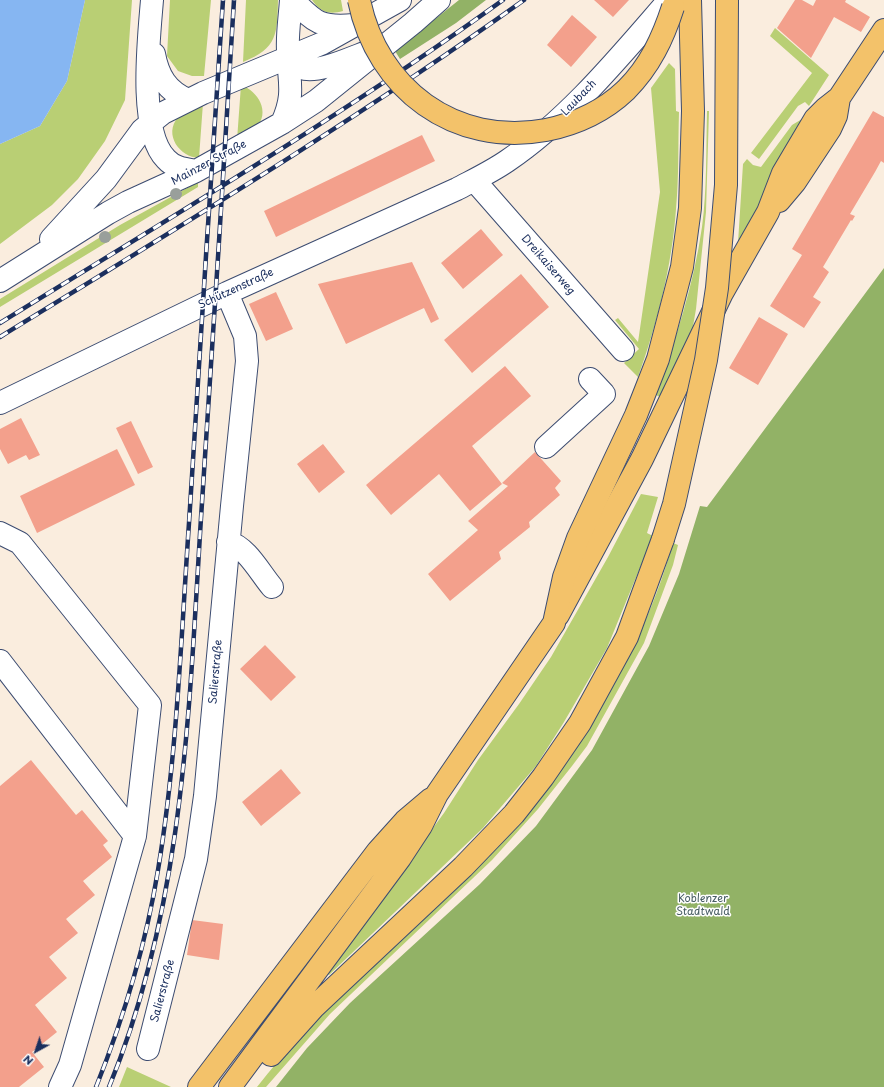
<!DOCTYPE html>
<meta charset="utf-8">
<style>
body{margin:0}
#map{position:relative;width:884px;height:1087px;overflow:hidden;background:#faedde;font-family:"Playpen Sans",sans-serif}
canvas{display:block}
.north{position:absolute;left:16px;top:1031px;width:40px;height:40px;-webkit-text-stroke:3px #fff;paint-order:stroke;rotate:220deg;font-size:11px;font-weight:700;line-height:16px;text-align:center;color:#1b2f5e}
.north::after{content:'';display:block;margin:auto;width:14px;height:18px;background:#1b2f5e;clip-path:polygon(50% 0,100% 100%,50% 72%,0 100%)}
</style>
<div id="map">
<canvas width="884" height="1087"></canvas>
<div class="north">N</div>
</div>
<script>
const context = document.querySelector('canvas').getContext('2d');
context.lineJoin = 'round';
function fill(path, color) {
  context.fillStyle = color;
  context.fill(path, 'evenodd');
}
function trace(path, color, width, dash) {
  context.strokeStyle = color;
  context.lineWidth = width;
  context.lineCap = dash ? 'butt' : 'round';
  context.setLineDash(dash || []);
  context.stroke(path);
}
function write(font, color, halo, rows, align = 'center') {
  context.font = font + ' "Playpen Sans",sans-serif';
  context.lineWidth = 3;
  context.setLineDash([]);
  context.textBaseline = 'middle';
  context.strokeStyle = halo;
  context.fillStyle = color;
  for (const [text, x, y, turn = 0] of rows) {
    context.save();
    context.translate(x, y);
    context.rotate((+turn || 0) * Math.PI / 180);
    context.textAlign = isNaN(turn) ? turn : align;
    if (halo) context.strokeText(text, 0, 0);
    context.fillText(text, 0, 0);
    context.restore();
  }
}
fill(new Path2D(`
 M85,0h47l-7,100 -20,41 -27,38 -26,26 -52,39v-100l40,-18 27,-45z
 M170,0h41l-7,76h-12l-14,-5 -11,-15z
 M246,0h32c-1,34 0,48 -35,62z
 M312,0h29l2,11c-14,4 -23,1 -31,-11z
 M775,28l54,47 -20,31 -4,-4 -7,4 -39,53 -8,-6 61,-80 -42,-37z
 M669,63l6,6 1,42 3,1c-1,32 0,65 -3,97 -4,57 -19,115 -38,168l-14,-14 15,-14 -24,-29 3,-2 20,24 22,-150 -9,-104z
 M241,85c17,6 30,27 15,43 -4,5 -13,9 -19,12z
 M203,103l-4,55c-19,-1 -36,-23 -21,-41 5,-6 18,-10 25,-14z
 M707,111h2l-3,101 -10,97 -4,23 -32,65 -4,-2c19,-54 38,-111 46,-168 5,-38 4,-77 5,-116z
 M802,119l4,1 -68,123 5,-79 4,-5 6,6 8,2 31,-42z
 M198,182v5l-198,120v-8l120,-74z
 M641,494l17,3 -11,36 6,3 -46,112 -43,74 -28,44 -53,62 -154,147 -3,-2 118,-160 34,-53 41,-56 32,-47 57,-100z
 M673,543l5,2 -5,20 -29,78 -57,103 -15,20 -34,43 -46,51 -162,154 -64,73h-9c56,-72 127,-130 193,-192 100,-95 185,-218 223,-352z
 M127,1067l44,20h-52z`), '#b9cf74');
fill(new Path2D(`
 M459,0h27l-30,23 -56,36 -5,-8z
 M884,268v819h-608l31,-39 43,-45 130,-119 56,-58 56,-76 57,-104 30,-72 21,-68 7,1z`), '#92b266');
fill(new Path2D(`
 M0,0h85l-18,81 -27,45 -40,18z`), '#86b6f2');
fill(new Path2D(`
 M594,0h35l-16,17z
 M795,0h7l11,6 3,-6h30l-1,2 25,15 -9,15 -27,-15 -23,41 -34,-30z
 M572,15l25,22 -26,30 -24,-22z
 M873,111l11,6v46l-3,-2 -6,11 -25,42 5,2 -3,5 -1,-1 -28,47 6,5 -16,25 8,5 -17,26 -34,-22 32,-51 -10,-6z
 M422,135l13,26 -159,76 -12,-26z
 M481,229l22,26 -40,34 -22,-26z
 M412,262l27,57 -8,4 -7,-15 -78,36 -28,-60z
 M521,274l28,33 -77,66 -28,-33z
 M276,292l17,37 -27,12 -17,-37z
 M759,317l29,17 -30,51 -29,-17z
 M505,366l26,30 -59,50 30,38 -32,27 -31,-37 -48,41 -25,-30z
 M21,418l19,37 -11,5 -3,-5 -18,9 -8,-15v-20z
 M131,421l22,46 -15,7 -22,-46z
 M323,444l22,28 -26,21 -22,-29z
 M117,449l18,36 -98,48 -17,-37z
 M535,452l26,29 -6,7 5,7 -31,27 1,5 -31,25 2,7 -51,42 -22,-27 50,-44 -10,-9 40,-35 -6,-3z
 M265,645l31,32 -25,24 -31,-32z
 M31,760l45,55 6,-5 26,31 -5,4 9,12 -29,24 12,14 -29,24 12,14 -29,24 18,21 -32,27 22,27 -25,20 12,15 -25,20h-19v-301z
 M281,769l20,24 -40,33 -19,-24z
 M192,920l31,4 -4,36 -32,-5z`), '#f3a08c');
const minor = new Path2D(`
 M152,0c-3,38 -14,131 14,159 8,9 19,10 30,12
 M293,0c22,23 28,28 61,25
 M154,54c4,22 13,37 34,46
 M288,59c4,3 8,7 13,9 17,6 49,-10 66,-16
 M282,123c14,-31 6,-42 6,-73 -1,-16 2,-34 3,-50
 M474,180l149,170
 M51,239l55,-60 36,-49 21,-17 40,-20 120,-50 77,-43
 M0,281l108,-68 20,-11 68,-31 86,-48 34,-22 97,-78 26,-23
 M0,403l227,-110 230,-104c17,-9 34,-17 50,-28 62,-42 114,-106 162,-161
 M546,447l58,-53 -14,-15
 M0,533l20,10 130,162 -15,131 -65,229 -10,22
 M228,542c19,5 32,31 44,45
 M0,661l135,175
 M148,1049l48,-190 9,-63 27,-290 15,-145 -2,-25 -18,-43`);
const major = new Path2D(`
 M779,201l16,-19 35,-53 6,-13 3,-18 45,-68
 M558,615l84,-156 80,-166 46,-81 15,-39 32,-54 10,-10 14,-11`);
const highway = new Path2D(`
 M271,1055l43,-48 149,-140 51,-53 29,-37 37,-54 47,-86 36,-98
 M199,1087l179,-236 27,-30 26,-22
 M230,1087l170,-229 21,-32 16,-32 117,-171 10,-46 14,-39 58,-123 22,-56 24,-92 8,-59 3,-97 -3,-111`);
trace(minor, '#3c4c71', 24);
trace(major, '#3c4c71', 24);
trace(highway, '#3c4c71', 24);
trace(minor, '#fff', 22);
trace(major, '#f3c26a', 22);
trace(highway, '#f3c26a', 22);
const rail = new Path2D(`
 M0,323c169,-105 341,-206 503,-323
 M0,337c177,-109 355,-216 524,-337
 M96,1087c28,-70 50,-143 62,-217 19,-114 23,-231 31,-347 11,-174 22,-349 34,-523
 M109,1087c75,-181 80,-377 92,-569 11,-173 23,-345 33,-518`);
trace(rail, '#1b2f5e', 4.5);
trace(rail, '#fff', 3, [9]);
const highwayBridge = new Path2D(`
 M359,0c18,89 96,147 187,130 30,-6 58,-19 80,-40 24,-24 37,-52 47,-83
 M663,539l11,-35 32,-144 11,-72 9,-103 1,-185`);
trace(highwayBridge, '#3c4c71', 24, []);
trace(highwayBridge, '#f3c26a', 22);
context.fillStyle = '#999f9b';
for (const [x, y] of [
 [176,194],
 [105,237]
]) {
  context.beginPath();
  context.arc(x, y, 6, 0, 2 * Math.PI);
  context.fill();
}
write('11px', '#1b2f5e', '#fff', [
 ["Laubach",579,98,-46],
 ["Mainzer Straße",209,163,-28],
 ["Dreikaiserweg",548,265,49],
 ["Schützenstraße",236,289,-25],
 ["Salierstraße",216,672,-85],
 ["Salierstraße",163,991,-75]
]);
write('11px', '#4a5f65', '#fff', [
 ["Koblenzer",703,899],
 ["Stadtwald",703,912]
]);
</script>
